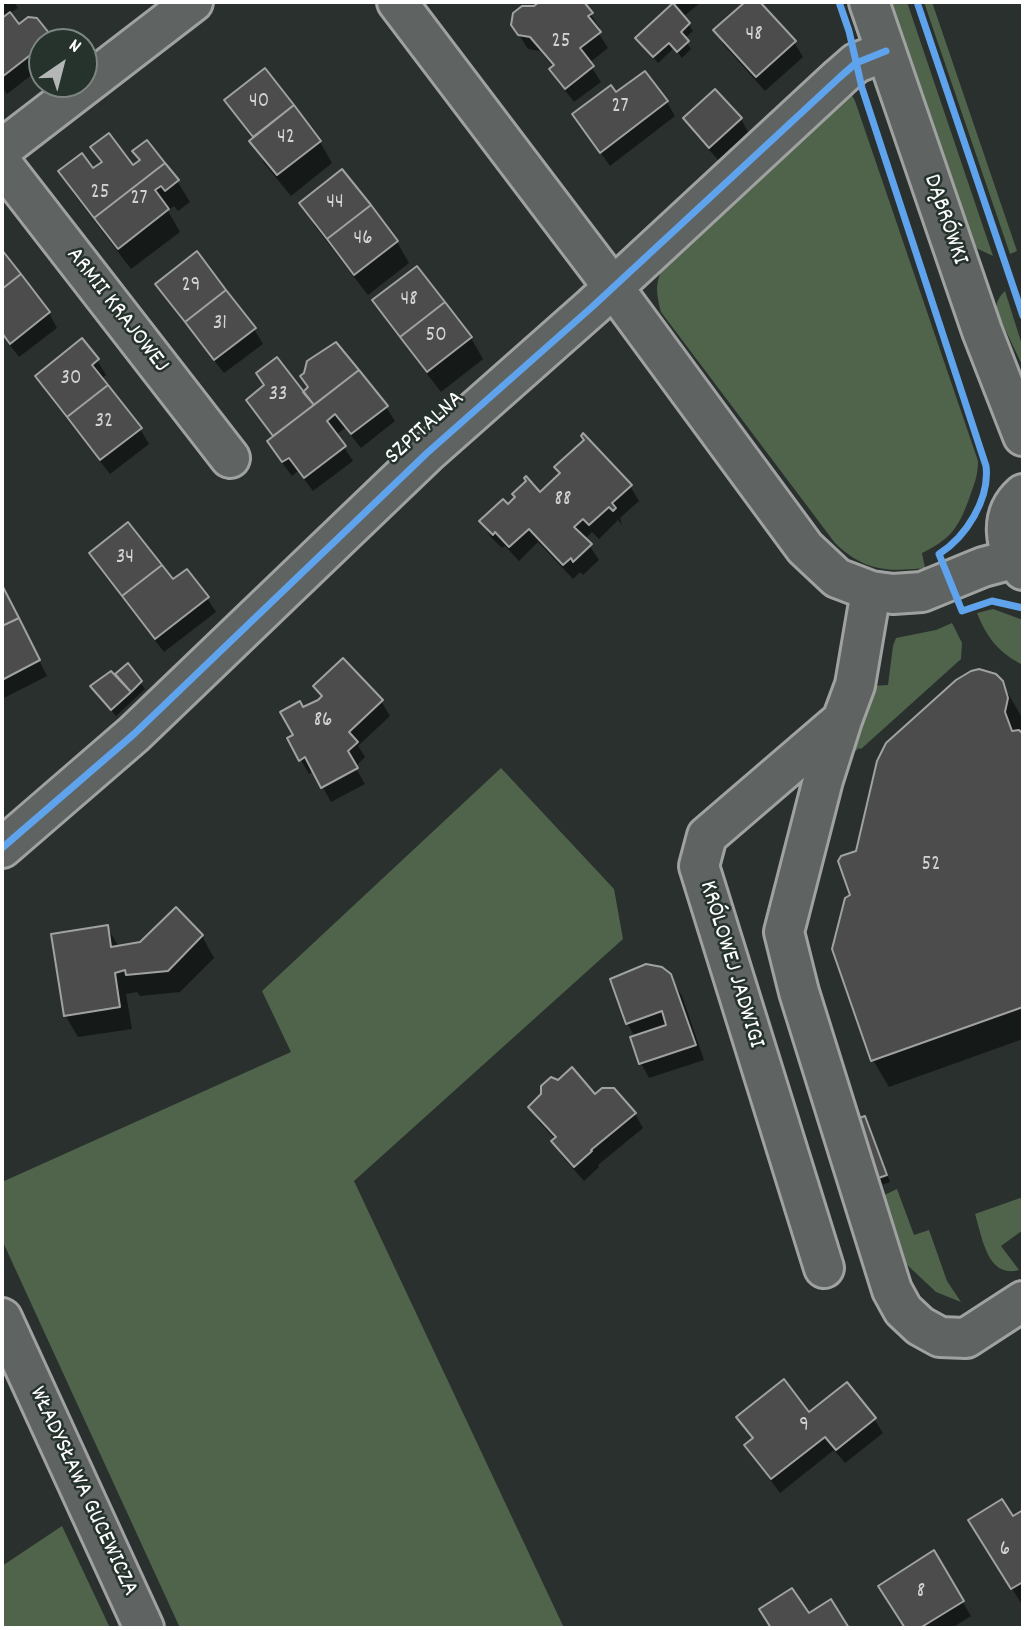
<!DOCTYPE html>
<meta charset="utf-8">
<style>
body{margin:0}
#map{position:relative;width:1025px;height:1630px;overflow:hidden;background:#29302d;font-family:Dekko,sans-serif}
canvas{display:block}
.frame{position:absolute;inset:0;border:4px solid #fff;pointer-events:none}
.north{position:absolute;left:28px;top:28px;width:70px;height:70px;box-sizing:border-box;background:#26332d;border:2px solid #7d8581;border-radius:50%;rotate:35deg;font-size:19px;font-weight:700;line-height:28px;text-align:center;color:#fff}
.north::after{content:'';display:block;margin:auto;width:24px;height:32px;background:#b4b7b6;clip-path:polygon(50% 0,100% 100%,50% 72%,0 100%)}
</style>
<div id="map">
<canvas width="1025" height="1630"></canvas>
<div class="frame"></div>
<div class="north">N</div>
</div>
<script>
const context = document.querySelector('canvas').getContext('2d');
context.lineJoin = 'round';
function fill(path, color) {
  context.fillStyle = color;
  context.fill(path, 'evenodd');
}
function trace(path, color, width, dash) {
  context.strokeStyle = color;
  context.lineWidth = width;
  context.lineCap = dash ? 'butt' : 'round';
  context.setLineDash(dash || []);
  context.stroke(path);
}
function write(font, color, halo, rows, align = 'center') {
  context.font = font + ' Dekko,sans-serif';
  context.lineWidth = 5;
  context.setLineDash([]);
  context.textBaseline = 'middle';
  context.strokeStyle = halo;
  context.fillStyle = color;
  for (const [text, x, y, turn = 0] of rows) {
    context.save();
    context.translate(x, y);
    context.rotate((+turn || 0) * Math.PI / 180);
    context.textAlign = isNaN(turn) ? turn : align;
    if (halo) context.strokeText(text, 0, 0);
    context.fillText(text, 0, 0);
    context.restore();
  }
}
fill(new Path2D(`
 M888,2h19l86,254 -15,-7 -9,-10z
 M924,2h8l85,249 -7,3z
 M849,90l6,11 123,360c0,16 -4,23 -9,38 -11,30 -19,40 -47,54l3,15c-38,4 -61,3 -90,-25l-174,-231c-7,-27 -5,-35 11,-58z
 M1005,291l18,57v19l-26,-55c-2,-9 2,-15 8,-21z
 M993,609l30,11v45c-24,-12 -36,-27 -46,-52z
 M952,623l10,20 -1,16 -100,90 -2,-1 -13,11 25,-73 17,-1 5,-39 3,-8 40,-8z
 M501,768l113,121 9,50 -269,242 210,447h-384l-178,-388v-58l289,-130 -29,-61z
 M897,1189l17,46 15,-5 18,51 14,21 -25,-10 -33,-31 -25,-63z
 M1023,1197v33l-22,16 18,24c-32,9 -37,-34 -44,-56z
 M62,1526l48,102h-108v-62z`), '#50644c');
fill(new Path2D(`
 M2,2h12l4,6 -9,6 10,13 28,7 5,8h-10v25l-35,27 -5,-7z
 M542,2h40l18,26 -3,3 11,17 -19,15 12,19 -27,20 -14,-18 -9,-14 3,-2 -14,-17 -12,-2 -15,-24z
 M674,2h27l-18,15 10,14 -9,8 7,10 -9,9 -8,-10 -16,15 -20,-25 37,-34z
 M747,2h10l37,40 9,15 -38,34 -41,-46 -9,-14z
 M264,71l56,71 12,21 -41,33 -27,-33 -11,-23 -27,-40z
 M616,94l51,8 8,14 -65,50 -36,-51z
 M685,119h56l8,15 -30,27 -25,-28z
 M93,147l40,20 8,-6 -6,-10 42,30 13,21 -12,9 -4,-5 -6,5 12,21 -49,37 -58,-76 -12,-22h32l9,-7z
 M342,171l55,71 12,21 -41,32 -54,-70 -13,-21z
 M2,253l47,60 8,15 -38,29 -17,-22z
 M417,269l54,69 12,21 -42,33 -54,-70 -13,-21z
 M158,284l96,45 9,15 -39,29 -58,-74z
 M97,360l9,15 -5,4 39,50 9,15 -39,30 -65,-83 -8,-15z
 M303,394l83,13 9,14 -34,27 -16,-20 -9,7 17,26 -40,30 -15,-20 -6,5 -15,-20 -8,-14 4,-4 -25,-38z
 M580,433l50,53 9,15 -19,17 2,7 -4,-5 -19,19 -7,-7 -7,7 14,21 -16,15 -3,-3 -7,7 -35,-37 -19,19 -14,-15 -3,2 -12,-12 -8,-15 26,-14 32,-13 21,-19 -4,-8 28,-26z
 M91,553l116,45 9,14 -52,40 -65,-84z
 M2,587l45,89 -43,22 -2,-3z
 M127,666l18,23 -29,27 -24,-29 23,-10z
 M315,687l66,14 9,15 -32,30 7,11 -10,10 10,17 -34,18 -17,-31 -5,3 -8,-14 -6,-24 8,-27 19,-11z
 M1005,688l16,28 2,16v307l-134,48 -16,-27 -21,-164 5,-44z
 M176,909l26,27 12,22 -34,34 -40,4 -3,-4 -11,2 6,35 -54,8 -13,-22 42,-88 12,20 22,-4z
 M672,980l10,16 22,64 -55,18 -8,-15 -6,-26 -8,-14z
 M530,1107l105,7 8,14 -45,37 1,2 -15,14 -22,-25 -9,-15 2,-2 -16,-17z
 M865,1118l25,64 -17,6z
 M809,1414l65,5 9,14 -38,30 -11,-13 -54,43 -34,-47 7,-6 -15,-22z
 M1023,1512v89l-2,2 -42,-68z
 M933,1553l38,63 -19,12h-46l-18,-27z`), '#0007');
const building = new Path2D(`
 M539,2h45l9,11 -5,3 13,16 -21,16 14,18 -29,23 -16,-20 5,-4 -24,-28 -12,-2 -7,-10 2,-12 9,-7h12z
 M745,2h15l36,39 -40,36 -43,-47z
 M673,3l17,20 -9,9 8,9 -12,11 -8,-9 -16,14 -18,-19z
 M10,12l9,12 9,-7 9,1 12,15 -2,9h-5v4l-40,31v-59z
 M265,68l29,37 -41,32 -29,-37z
 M645,71l23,30 -68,52 -28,-39 39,-29 5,7z
 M715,89l27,29 -33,30 -26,-30z
 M294,105l27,36 -44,34 -28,-34z
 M109,133l24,32 7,-5 -8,-9 15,-11 18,23 -71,55 -36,-47 24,-18 11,15 9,-6 -12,-15z
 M165,163l14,17 -14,11 -4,-5 -6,4 14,19 -51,40 -24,-31z
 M342,169l29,36 -44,34 -28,-36z
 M371,205l27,36 -44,34 -27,-36z
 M2,250l19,24 -19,15z
 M197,251l29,39 -41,32 -30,-38z
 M417,266l28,36 -45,35 -28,-37z
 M21,274l29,38 -40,32 -8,-11v-44z
 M226,290l30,38 -42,32 -29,-38z
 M445,302l27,35 -45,35 -27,-35z
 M82,338l17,21 -7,6 16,20 -41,32 -32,-41z
 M336,342l23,28 -45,35 -11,-13 5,-5 -8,-11 4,-3 3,-12z
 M277,357l37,48 -41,31 -27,-36 18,-15 -8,-12z
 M359,370l29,36 -37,28 -16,-20 -8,7 19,25 -42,32 -15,-20 -7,4 -15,-21z
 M108,385l34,43 -42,32 -33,-43z
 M583,433l49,52 -20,18 4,5 -3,3 -4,-4 -20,18 -6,-6 -9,8 18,17 -19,18 -2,-4 -8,7 -34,-36 -20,18 -14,-15 -2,3 -14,-14 24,-22 5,5 7,-7 -3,-3 14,-13 -2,-3 2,-2 14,16 20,-19 -6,-6 30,-27 -3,-4z
 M128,522l34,43 -40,31 -33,-43z
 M162,565l11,14 14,-10 22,28 -54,42 -33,-43z
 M2,585l17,33 -17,8z
 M19,618l21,42 -38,20v-54z
 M343,658l40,42 -34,32 9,10 -10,9 10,17 -37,20 -16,-31 -6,4 -12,-23 6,-3 -13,-23 20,-11 3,6 15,-7 4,-4 -9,-10z
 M128,663l14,18 -11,11 -16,-18z
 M979,669l17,5 7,7 5,17 -3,14 7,19 7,-1 4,4v273l-152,54 -39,-112 13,-51 5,-3 -12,-34 3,-5 15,-5 21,-90 9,-18 70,-63 15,-9z
 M111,671l20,21 -20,18 -21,-24z
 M176,907l27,28 -35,36 -42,4 -1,-5 -10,3 5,34 -56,9 -13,-82 57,-9 3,22 29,-5z
 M646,964l16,3 9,7 25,71 -57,19 -9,-27 36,-12 -4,-14 -36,13 -16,-45z
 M572,1067l23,27 7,-6h12l22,25 -45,37 1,1 -18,16 -23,-26 5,-4 -28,-30 13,-13v-8l10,-9 7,3z
 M865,1116l22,59 -20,7 -20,-60z
 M784,1379l25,33 38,-30 29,36 -40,32 -11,-13 -54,42 -27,-34 9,-7 -17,-21z
 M1002,1499l11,17 10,-6v72l-12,7 -43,-69z
 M934,1550l30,51 -44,27h-15l-27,-42z
 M792,1588l17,25 22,-14 18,29h-78l-12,-19z`);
fill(building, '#4b4c4b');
trace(building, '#9fa2a0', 2);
const minor = new Path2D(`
 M397,2l216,285 192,261 32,30 34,13 22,3 29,-2 61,-25 30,-8
 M869,2l113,329 41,105
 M2,149l191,-147
 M2,164l228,294
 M1023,494c-24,21 -19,54 0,76
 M842,720l-19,60 -39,152 15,60 93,298 11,20 17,16 20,11 26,1 57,-37
 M2,848l132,-114 293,-281 165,-146 248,-230 16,-14 30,-12
 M824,1268l-125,-402 8,-30 135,-116 13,-35 16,-94
 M2,1318l142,310`);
trace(minor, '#9fa2a0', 44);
trace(minor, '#5f6362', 38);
trace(new Path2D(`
 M839,2l10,29 13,57 124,378c4,33 -20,71 -47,88l23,57 30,-10 31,7
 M917,2l106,314
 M2,848l132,-114 293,-281 165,-146 248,-230 16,-14 30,-12`), '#60a3ed', 7);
write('21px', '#d2d2d2', null, [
 ["48",754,36],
 ["25",561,43],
 ["40",259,103],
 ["27",620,108],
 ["42",286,139],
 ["25",100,194],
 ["27",139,200],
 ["44",335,204],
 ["46",363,240],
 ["29",191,287],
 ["48",409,301],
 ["31",220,325],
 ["50",436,337],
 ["30",71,380],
 ["33",278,396],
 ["32",104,423],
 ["88",563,501],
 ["34",125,559],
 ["86",323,722],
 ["52",931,866],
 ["9",804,1427],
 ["6",1005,1551],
 ["8",921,1593]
]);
write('24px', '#fff', '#26332d', [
 ["DĄBRÓWKI",944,220,71],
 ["ARMII KRAJOWEJ",116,311,52],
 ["SZPITALNA",426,429,-42],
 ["KRÓLOWEJ JADWIGI",730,965,73],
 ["WŁADYSŁAWA GUCEWICZA",82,1492,65]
]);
</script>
